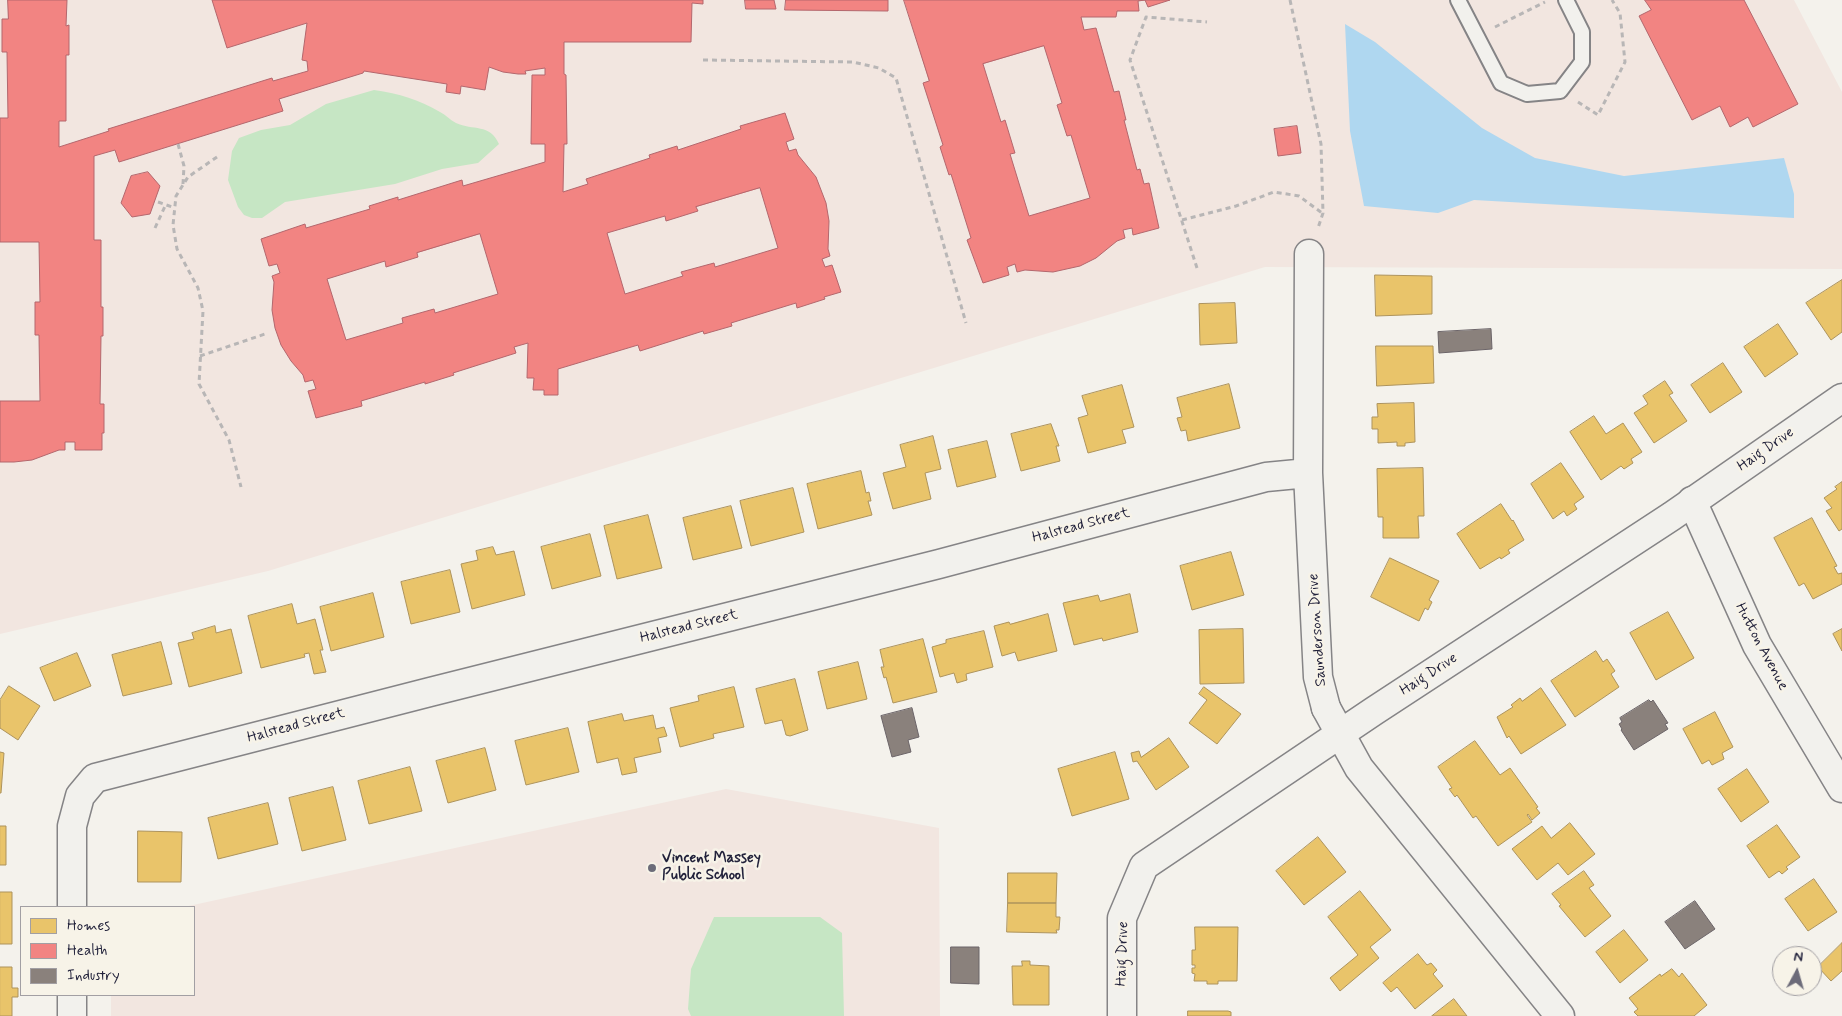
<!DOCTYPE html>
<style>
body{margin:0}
#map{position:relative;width:1842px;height:1016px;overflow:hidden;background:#f4f2ec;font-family:Mynerve,sans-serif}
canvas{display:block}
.legend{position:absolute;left:20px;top:906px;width:175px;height:90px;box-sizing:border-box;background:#f7f3e8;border:1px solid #a29fa3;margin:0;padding:6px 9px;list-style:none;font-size:15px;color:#22223b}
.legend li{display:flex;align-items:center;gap:10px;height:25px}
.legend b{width:25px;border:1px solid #a29fa3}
.north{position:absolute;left:1772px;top:946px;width:50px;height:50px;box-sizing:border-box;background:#f7f3e8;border:1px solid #a29fa3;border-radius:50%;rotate:6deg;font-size:14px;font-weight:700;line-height:20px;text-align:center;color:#22223b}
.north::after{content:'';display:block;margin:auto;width:18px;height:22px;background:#6c6b79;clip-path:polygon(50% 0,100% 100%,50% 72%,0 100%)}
</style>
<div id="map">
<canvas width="1842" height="1016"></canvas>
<ul class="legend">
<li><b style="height:14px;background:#e9c46a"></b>Homes</li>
<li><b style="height:14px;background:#f28482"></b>Health</li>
<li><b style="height:14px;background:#8a817c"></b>Industry</li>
</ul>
<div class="north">N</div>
</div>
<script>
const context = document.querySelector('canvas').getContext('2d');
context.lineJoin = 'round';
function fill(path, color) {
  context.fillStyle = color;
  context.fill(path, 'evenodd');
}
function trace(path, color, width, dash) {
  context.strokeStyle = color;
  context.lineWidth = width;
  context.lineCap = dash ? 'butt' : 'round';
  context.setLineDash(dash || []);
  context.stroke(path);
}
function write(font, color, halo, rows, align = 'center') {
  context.font = font + ' Mynerve,sans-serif';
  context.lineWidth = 5;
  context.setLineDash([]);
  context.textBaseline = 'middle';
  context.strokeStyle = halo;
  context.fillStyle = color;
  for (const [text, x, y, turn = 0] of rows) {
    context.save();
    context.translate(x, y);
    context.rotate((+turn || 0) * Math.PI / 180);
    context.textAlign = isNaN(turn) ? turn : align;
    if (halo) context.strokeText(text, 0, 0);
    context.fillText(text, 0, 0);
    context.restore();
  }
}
fill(new Path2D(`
 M0,0h1794l48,92v177l-577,-2 -997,304 -268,63z
 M726,789l213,39 1,188h-829v-21h83v-88h-10z`), '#f2e6e0');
fill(new Path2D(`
 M374,90c26,4 44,9 66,22 6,3 10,8 16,11 17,8 34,0 43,21l-21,19 -36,6 -47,15 -110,18 -23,16h-10l-8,-3 -6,-8 -10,-27 4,-29 7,-13 22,-8 29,-5 36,-21z
 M714,917h106l22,16 2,83h-153l-3,-7 3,-40z`), '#c6e6c4');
fill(new Path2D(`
 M1345,24l30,18 107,86 53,30 89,18 160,-18 10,36v24l-320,-18 -36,13 -74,-7 -14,-75z`), '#afd7f0');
const homes = new Path2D(`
 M1375,275l57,1v38l-56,2z
 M1842,280v52l-11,8 -25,-37z
 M1235,303l2,40 -37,2 -1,-41z
 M1778,324l20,30 -33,23 -21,-30z
 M1376,346h57l1,37 -57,3z
 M1723,363l19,29 -32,21 -19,-28z
 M1665,381l8,12 -4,2 18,26 -33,22 -20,-30 14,-9 -5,-8z
 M1229,384l11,44 -52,13 -2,-11 -5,1 -4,-13 5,-1 -5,-19z
 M1122,385l12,42 -12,3 4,13 -38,10 -10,-35 10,-3 -6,-19z
 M1414,403l1,39 -10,1v3h-8v-4l-19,1v-14h-6v-12h6l-1,-13z
 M1594,416l12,18 17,-11 19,29 -11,7 2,4 -9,6 -3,-3 -20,14 -31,-48z
 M1051,424l8,22h-3l4,15 -39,10 -10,-37z
 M933,436l8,33 -16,4 6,26 -38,10 -10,-36 23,-6 -6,-22z
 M987,441l9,36 -39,10 -9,-37z
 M1561,463l23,34 -10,7 3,5 -10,7 -3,-5 -11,8 -22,-35z
 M1423,468l1,48h-6l1,22h-36v-21h-5l-1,-48z
 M861,471l5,22 3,-1 2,9h-3l4,14 -54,14 -11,-45z
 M1842,482v47l-3,2 -13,-20 6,-3 -8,-10 13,-9 -2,-2z
 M793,488l11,44 -53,14 -11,-45z
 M1501,504l11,17 1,-1 11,20 -16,10 2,3 -9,6 -1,-2 -20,12 -23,-35z
 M731,506l11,42 -49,12 -10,-42z
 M648,515l14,53 -45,11 -13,-53z
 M1812,518l25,48 -3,1 4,7 4,-1v11l-29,15 -9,-16 -5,3 -25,-48z
 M590,534l11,42 -49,13 -11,-42z
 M493,547l3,8 18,-4 11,44 -53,14 -11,-45 17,-4 -2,-9z
 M1231,552l13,43 -52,15 -12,-44z
 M1390,558l49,23 -10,19 3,2 -4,8 -3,-2 -6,13 -48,-24z
 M450,570l10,42 -49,12 -10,-42z
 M373,593l11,44 -53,14 -11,-44z
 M1130,594l8,38 -35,9 -1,-3 -28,7 -11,-42 35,-8 2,6z
 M292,604l5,20 18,-5 8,31h-3l6,22 -12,2 -5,-21 -5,1 1,3 -44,11 -13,-52z
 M1668,612l26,46 -38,22 -26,-47z
 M1048,614l9,37 -39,10 -3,-9 -13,4 -8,-30 15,-4 1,2z
 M215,626l1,7 15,-4 11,44 -53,14 -11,-44 16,-4 -2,-6z
 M1243,629l1,54 -44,1 -1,-54z
 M1842,629v22l-9,-17z
 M984,631l9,36 -27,7 1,6 -10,3 -3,-10 -14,4 -8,-30 14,-4v-3z
 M923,639l14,53 -44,11 -7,-26 -2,1 -3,-11h3l-4,-17z
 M161,642l11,42 -49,12 -11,-41z
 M1596,651l7,11 4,-3 8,12 -4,3 8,13 -44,30 -24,-36z
 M77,653l14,33 -37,15 -14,-33z
 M858,662l9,37 -40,10 -9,-37z
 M795,679l13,51 -18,6 -4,-1 -4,-15 -17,4 -9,-35z
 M9,686l31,20 -22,34 -18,-12v-28z
 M734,687l10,40 -31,7 1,4 -34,9 -10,-39 29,-7 -1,-5z
 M1204,687l37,27 -24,30 -28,-21 18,-23 -8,-6z
 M1541,688l25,37 -45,29 -12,-18 -2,2 -10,-21 16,-10 -2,-2 9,-7 2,3z
 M1715,712l18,35 -11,6 2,6 -12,6 -3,-5 -7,4 -19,-35z
 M622,714l2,7 29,-6 3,14 8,-2 3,9 -9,2 3,14 -27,6 3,14 -15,3 -4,-17 -21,5 -9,-41z
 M568,728l11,44 -53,13 -11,-44z
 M1169,738l20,29 -33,23 -19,-29 -4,1 -2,-9 8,-2 2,6z
 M1475,741l25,34 10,-7 28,39 -2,1 4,5 -8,7 -4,-6 -1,1 5,7 -34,24 -22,-30 -3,2 -16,-23 -2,2 -6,-8 3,-1 -14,-21z
 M485,748l11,42 -48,13 -12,-42z
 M0,752l4,1 -3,40h-1z
 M1115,752l14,47 -57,17 -14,-47z
 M410,767l12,44 -53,13 -11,-43z
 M1747,769l22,33 -28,20 -23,-33z
 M333,787l13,53 -44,11 -13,-53z
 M268,803l10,41 -60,15 -10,-41z
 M1570,823l25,31 -27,21 -10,-12 -21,17 -25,-31 30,-23 9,12z
 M1777,825l23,32 -14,10 2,2 -6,5 -3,-3 -10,7 -22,-32z
 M0,826h6v39h-6z
 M138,831l44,1 -1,50h-43z
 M1318,837l28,35 -42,33 -28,-34z
 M1584,871l10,14 -5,3 22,28 -26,21 -26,-31 2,-1 -9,-11z
 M1008,873h49l-1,30h-48z
 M1814,879l23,33 -29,19 -23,-32z
 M1360,891l31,39 -21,17 9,11 -39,33 -10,-13 28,-23 -30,-38z
 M0,892h12v52h-12z
 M1008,903h48v14h4l-1,13h-3l1,3 -50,-1z
 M1195,927h43l-1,54h-19v3h-11v-3h-13l1,-7 -3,-1v-5h3v-3h-3v-15h3z
 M1624,930l24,30 -28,23 -24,-31z
 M1842,943v28l-11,10 -13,-14z
 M1418,954l9,11 4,-2 6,7 -4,4 10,12 -28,23 -18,-22 -6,5 -8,-9z
 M1022,961h8v4l19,1v39h-36l-1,-39h10z
 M0,967h12v21h6v9h-6v19h-12z
 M1672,969l7,8 3,-4 25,32 -13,11h-56l-4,-4 4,-3 -9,-11 31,-24 1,2z
 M1454,999l13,17h-35z
 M1188,1011h40l3,1v4h-43z`);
fill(homes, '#e9c46a');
trace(homes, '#ad935c', 1);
const health = new Path2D(`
 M8,0h59l-1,26 3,-1v30h-3v66h-7v26l50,-16 -1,-2 164,-51 1,3 35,-10 -1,-10 -5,-1 5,-37 -80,25 -15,-48h491v4l-11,-1 -1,39h-127v32l2,1 1,69h-3l-1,48 25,-8 -2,-5 64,-21 -1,-3 28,-9 1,4 63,-21 -1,-3 45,-13 9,26 -8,3 3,9 7,-2 2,6 18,22 10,26 3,18 -1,28 2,7 -8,3 3,8 7,-2 9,27 -17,5 1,2 -28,9 -1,-5 -65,20 1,3 -28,8 -1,-3 -63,20 -2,-6 -80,24v26h-14v-5h-11l1,-12h-7l1,-35 -14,4 2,6 -63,20 1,2 -29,9v-2l-64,19 1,5 -46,12 -8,-27 8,-2 -3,-9 -8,2 -2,-7 -12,-14 -10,-16 -6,-17 -3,-18 2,-28 -2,-6 8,-3 -3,-9 -8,2 -8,-27 44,-15 1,4 64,-19 -1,-3 29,-9v3l64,-20 1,6 82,-24v-18h-14l1,-69h13v-7l-20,3 1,3h-8l-15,-2 -14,-5 -4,23 -24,-4 -1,8 -14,-2 1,-8 -83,-13 -1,2 -84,26 4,12 -164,51 -4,-12 -21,6v84h7v67h2v29h-2l-1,68h4v29h-2v17h-27v-8h-10v8h-6l-27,10 -18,2h-14v-61h40l-1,-66h-4v-33h5l-1,-60h-39v-124h8l-1,-66h-5v-33h6zM760,188l18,60 -63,19 -1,-4 -33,9 2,4 -58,18 -18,-61 58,-17 1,5 32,-10 -2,-4zM480,234l18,60 -63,19 -1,-4 -32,9 1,5 -57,17 -19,-61 58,-18 1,6 32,-10 -1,-4z
 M745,0h29l2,9h-30z
 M786,0h102v11l-103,-1z
 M904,0h266l-22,7 -3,-7 -7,1 1,10h-22l-1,6h-35l3,13 12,-2 18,64 5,-1 7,29h-2l13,50 3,-1 4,15 5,-1 10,45 -26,7 -1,-7 -9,2 2,8 -8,3 -21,17 -16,8 -27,6 -28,-2 -8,2 -2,-8 -8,3 2,8 -26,8 -16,-43 4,-2 -20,-64 -2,1 -9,-28 3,-2 -20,-62 6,-2zM1044,46l18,57 -5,2 10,31 4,-1 19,63 -61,18 -19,-62 5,-1 -10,-33 -4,2 -18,-58z
 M1645,0h99l54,104 -45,23 -5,-10 -18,10 -10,-21 -28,14 -53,-104 12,-6z
 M1297,126l4,27 -23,3 -4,-27z
 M148,172l12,14 -10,28 -18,3 -11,-14 10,-27z`);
fill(health, '#f28482');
trace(health, '#b4676d', 1);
const industry = new Path2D(`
 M1491,329l1,20 -53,4 -1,-21z
 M1649,700l2,2 2,-2 15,23 -3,1 3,5 -34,21 -13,-20 1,-1 -3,-5 3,-2 -2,-4z
 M912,708l7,29 -11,3 3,12 -19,5 -11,-41z
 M1695,901l20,28 -30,20 -20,-27z
 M951,947h28v37l-28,-1z`);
fill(industry, '#8a817c');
trace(industry, '#6b6468', 1);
const lane = new Path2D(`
 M1458,0l43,83 26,11 33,-3 22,-29v-30l-16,-32`);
const street = new Path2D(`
 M1309,254l-1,219 10,204 8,31
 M1692,501l65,144 85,143
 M72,907v-81l8,-30 15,-18 335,-86 509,-128 327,-87 42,-4
 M72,995v21`);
const secondary = new Path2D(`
 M1326,708l33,60 201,248
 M1122,1016v-98l22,-52 230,-155 298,-195 170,-118`);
trace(lane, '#858486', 18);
trace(street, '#858486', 31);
trace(secondary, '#858486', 31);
trace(new Path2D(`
 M1290,0l31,144 2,69 -5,15
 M1495,27l50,-25
 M703,60l150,2 26,6 17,10 70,245
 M1578,102l20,13 27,-53 -5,-49 -8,-13
 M178,144l6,22 -1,18
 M217,157l-29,20 -12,19 -3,29 4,24 21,39 5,23 -4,73 30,56 12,47
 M158,202l17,6
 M1182,220l54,-14 38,-14 25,4 23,17
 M155,228l11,-24
 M1197,268l-67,-208 16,-43 61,5
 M200,356l65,-22`), '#b8b6b6', 3, [5, 4]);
trace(lane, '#f2f1ed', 14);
trace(street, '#f2f1ed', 28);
trace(secondary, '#f2f1ed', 28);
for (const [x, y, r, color] of [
 [652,868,5,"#6c6b79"]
]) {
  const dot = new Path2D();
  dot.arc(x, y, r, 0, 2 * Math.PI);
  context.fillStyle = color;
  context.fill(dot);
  trace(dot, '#f7f3e8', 2);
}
write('15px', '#22223b', '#f7f3e8', [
 ["Haig Drive",1766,450,-35],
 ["Halstead Street",1081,526,-15],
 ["Halstead Street",689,627,-14],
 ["Saunderson Drive",1318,630,-94],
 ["Hutton Avenue",1761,647,62],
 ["Haig Drive",1429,675,-33],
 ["Halstead Street",296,726,-15],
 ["Haig Drive",1123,954,-88]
]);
write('bold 15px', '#22223b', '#f7f3e8', [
 ["Vincent Massey",662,859],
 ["Public School",662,876]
], 'left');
</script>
